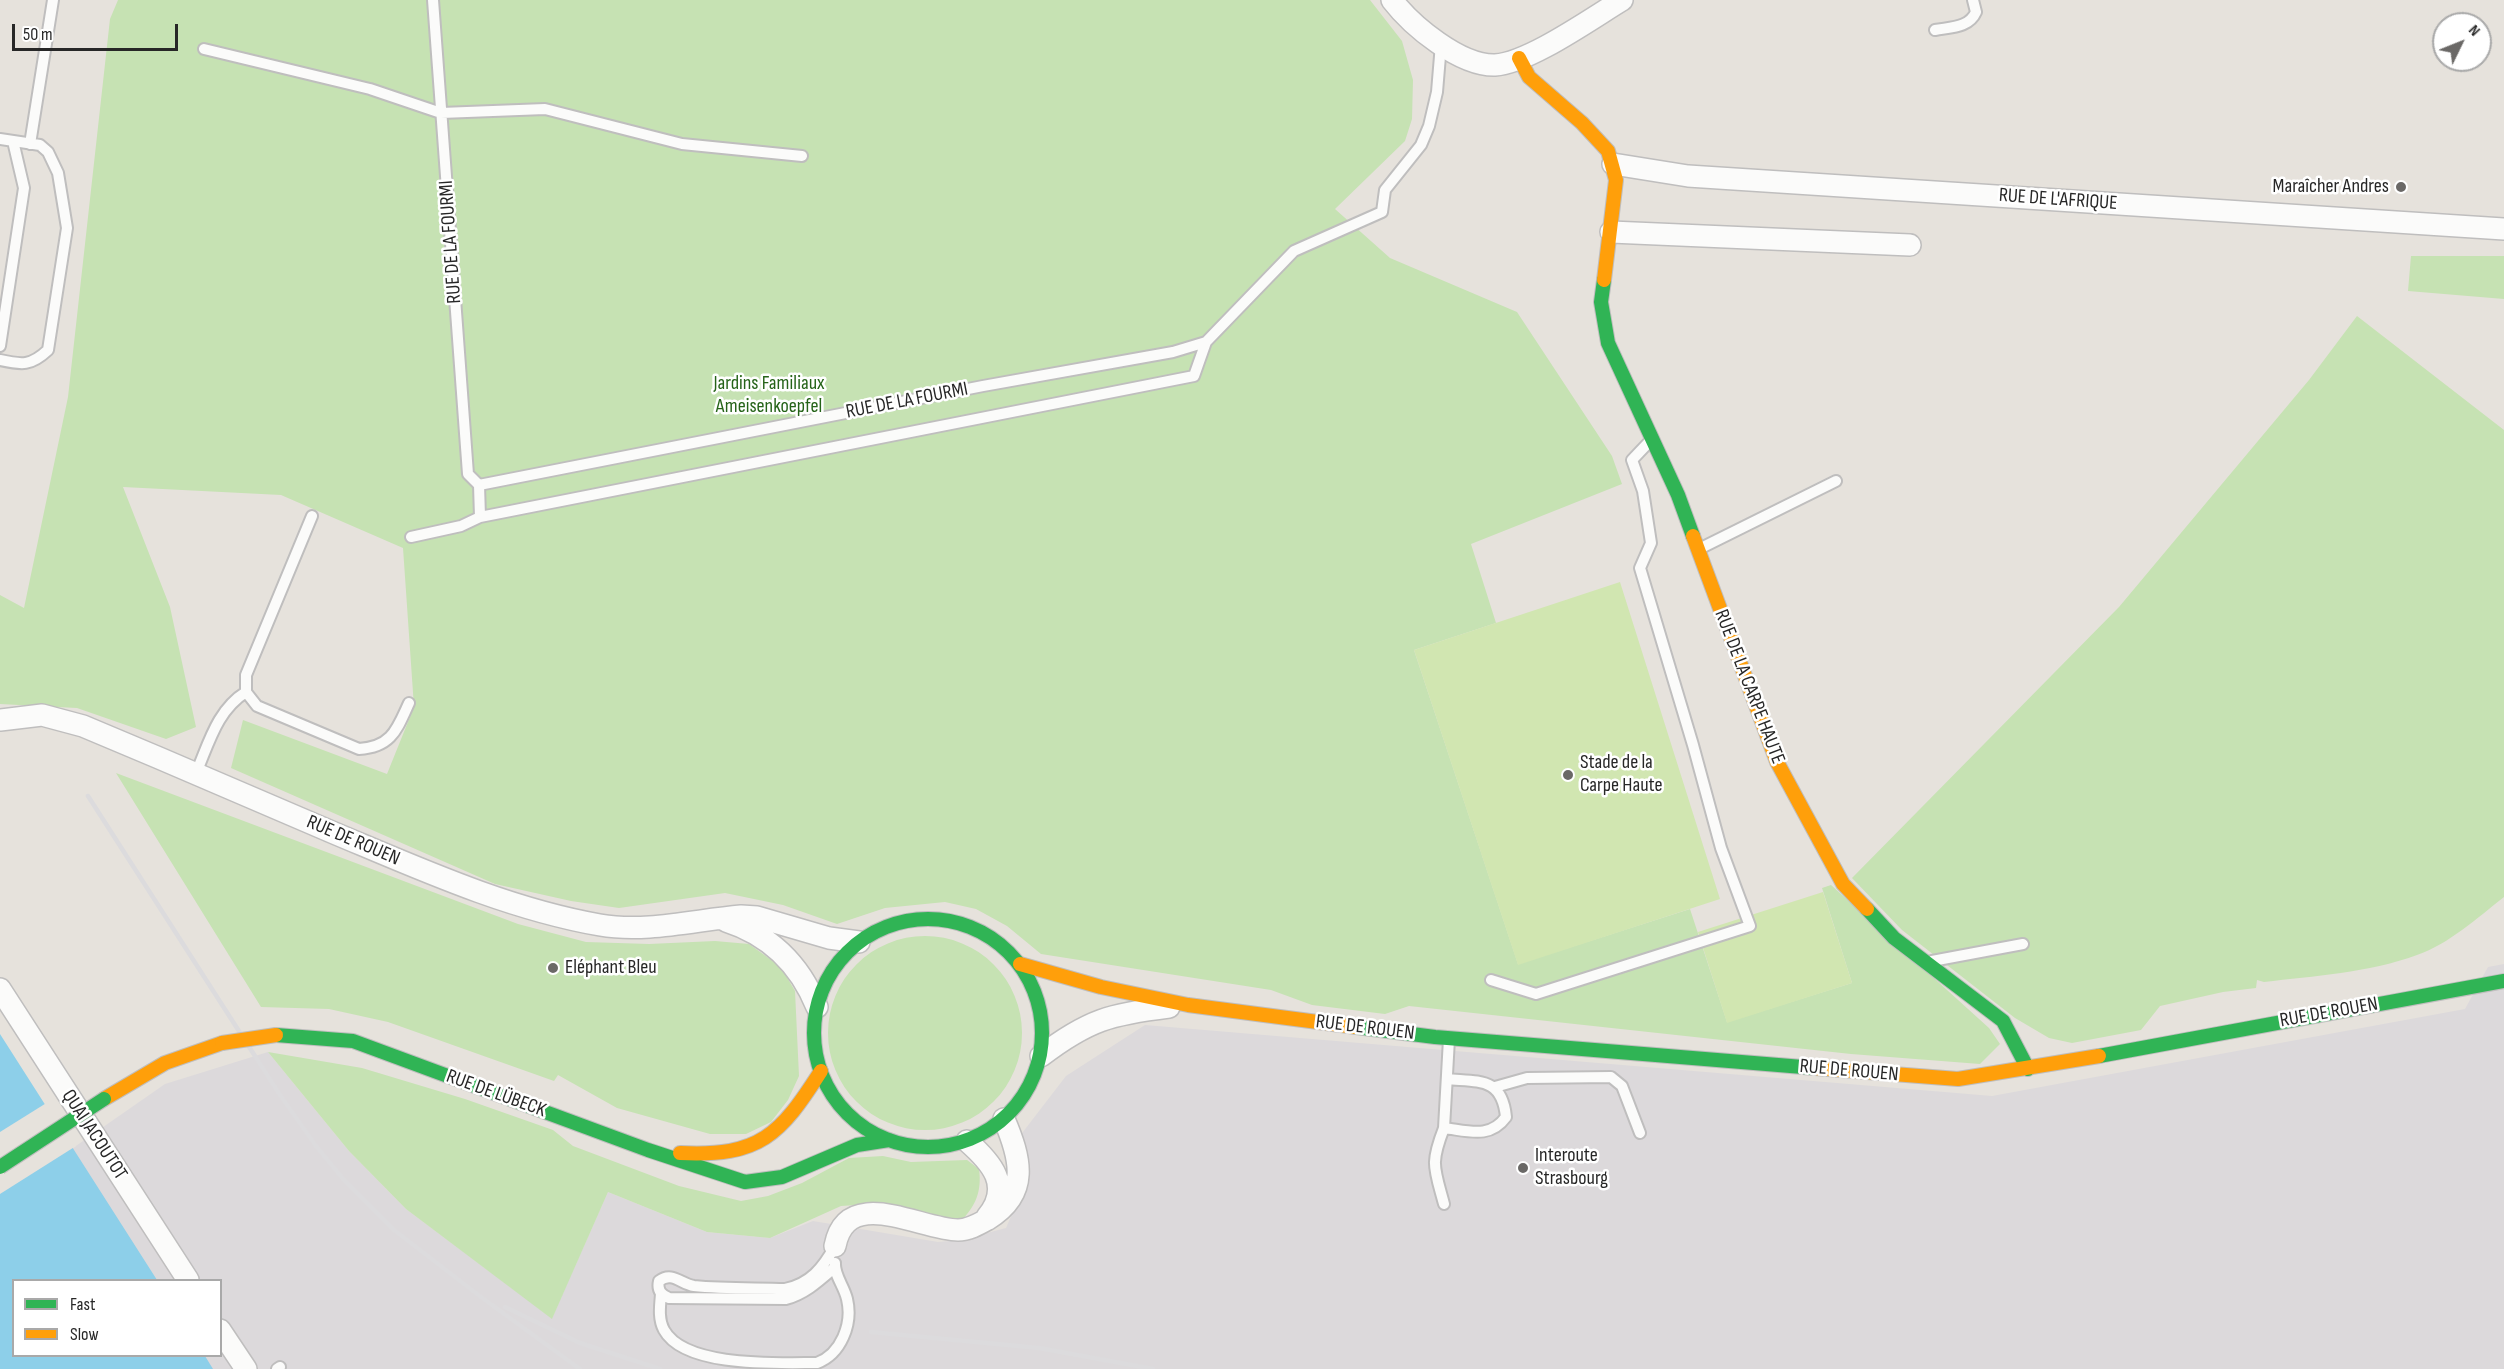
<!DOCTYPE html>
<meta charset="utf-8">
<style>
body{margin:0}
#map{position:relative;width:2504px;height:1369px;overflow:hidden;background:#e6e2dc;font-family:"Sofia Sans Condensed",sans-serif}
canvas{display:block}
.legend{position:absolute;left:12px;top:1279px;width:210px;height:78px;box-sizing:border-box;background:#fff;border:2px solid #a9a9a9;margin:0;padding:8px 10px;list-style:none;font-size:18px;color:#272727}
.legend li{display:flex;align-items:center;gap:12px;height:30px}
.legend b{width:30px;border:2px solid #a9a9a9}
.north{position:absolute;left:2432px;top:12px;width:60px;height:60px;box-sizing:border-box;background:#fff;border:2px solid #a9a9a9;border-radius:50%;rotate:47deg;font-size:16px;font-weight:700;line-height:24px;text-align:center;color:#272727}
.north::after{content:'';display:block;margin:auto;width:21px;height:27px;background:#6a6866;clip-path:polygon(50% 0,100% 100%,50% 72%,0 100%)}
.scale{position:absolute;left:12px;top:24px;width:166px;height:27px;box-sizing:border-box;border:3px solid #272727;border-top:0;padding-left:8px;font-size:18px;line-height:21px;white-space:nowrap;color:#272727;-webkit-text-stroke:4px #fff;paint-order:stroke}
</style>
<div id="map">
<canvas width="2504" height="1369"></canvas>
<ul class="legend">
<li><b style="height:8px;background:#30b455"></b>Fast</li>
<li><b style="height:8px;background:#ff9f0a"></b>Slow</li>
</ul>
<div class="north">N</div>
<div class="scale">50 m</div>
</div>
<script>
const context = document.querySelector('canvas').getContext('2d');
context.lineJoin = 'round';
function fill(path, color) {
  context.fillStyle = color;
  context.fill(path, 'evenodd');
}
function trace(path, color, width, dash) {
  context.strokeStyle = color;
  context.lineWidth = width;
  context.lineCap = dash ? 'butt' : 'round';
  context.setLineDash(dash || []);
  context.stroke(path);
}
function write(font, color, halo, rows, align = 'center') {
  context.font = font + ' "Sofia Sans Condensed",sans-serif';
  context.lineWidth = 5;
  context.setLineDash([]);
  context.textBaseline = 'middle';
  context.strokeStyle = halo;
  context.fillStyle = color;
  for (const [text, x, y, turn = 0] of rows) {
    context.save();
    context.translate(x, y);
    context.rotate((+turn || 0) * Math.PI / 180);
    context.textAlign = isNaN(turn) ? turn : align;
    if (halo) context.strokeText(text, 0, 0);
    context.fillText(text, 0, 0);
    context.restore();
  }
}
fill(new Path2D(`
 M2504,964v405h-2504v-175l73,-46 92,-64 103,-32 81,99 57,58 146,109 56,-126 99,40 63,6 43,-17 125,21 23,-2 45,-12 19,-44 -9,-43 50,-65 79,-51 847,71 473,-87 23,-42zM14,1280h206v76h-206z`), '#dcd9db');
fill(new Path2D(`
 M118,0h1252l32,41 11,39 -1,39 -7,22 -70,68 55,49 127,54 95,144 10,28 -151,60 25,79 -82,27 104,314 172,-55 37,113 125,-39 -29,-92 -1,-3 9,-3 158,143 11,16 -20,20 -129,-10 -442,-48 -24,8 -73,-9 -41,-15 -230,-36 -34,-28 -31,-17 -31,-7 -60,6 -48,16 -54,-19 -58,-12 -106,15 -48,-7 -76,-17 -264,-116 12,-48 144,54 27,-67 -11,-159 -122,-53 -158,-8 47,120 26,120 -30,12 -89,-31 -77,-4v-109l24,13 44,-211 42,-378z
 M2411,256h93v43l-96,-8z
 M2357,316l147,114v467c-27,21 -55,47 -87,58 -49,18 -103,21 -153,27l-7,-2 -1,8 -33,4 -63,14 -19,24 -69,13 -23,-5 -34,-20 -113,-88 -50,-52 267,-271 190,-227z
 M116,773l402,151 68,18 63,2 66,-3 34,3 32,23 14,24 4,85 -11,24 -17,22 -25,12h-36l-93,-26 -59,-33 -4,6 -166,-59 -59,-13 -68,-2z
 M828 1033a97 97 0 1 1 194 0a97 97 0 1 1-194 0Z
 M268,1052l94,16 103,31 88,31 20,16 106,40 62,15 27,-5 34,-13 47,-25 34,-2 28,6 56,-2 12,9c3,22 -3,37 -19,53l-88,-18 -31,2 -71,32 -63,-6 -99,-40 -56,127 -146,-110 -57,-58z`), '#c6e2b3');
fill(new Path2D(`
 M1620,582l100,317 -202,66 -104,-315z
 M1823,892l29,91 -125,40 -29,-91z`), '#d1e6b1');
fill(new Path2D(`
 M0,1034l157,246h-143v76h191l8,13h-213z`), '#8dcfe9');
fill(new Path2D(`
 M48,1102l28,44 -76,48v-62z`), '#e6e2dc');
const lane = new Path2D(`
 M433,0l35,474 11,11 504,-99 190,-34 33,-10 88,-91 88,-39 3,-22 36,-45 8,-19 8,-34 4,-48
 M1935,30c16,-3 34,-2 41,-18l-3,-12
 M204,49l166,40 71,24 104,-4 137,35 120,12
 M0,139l40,6 8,7 10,21 9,55 -19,122c-17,16 -26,15 -48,10
 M30,144l23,-144
 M0,346l24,-158 -11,-47
 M479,485l1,32 714,-141 12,-34
 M312,516l-66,159v17l11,14 102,43c33,-2 38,-20 50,-46
 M411,537l50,-11 19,-9
 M1701,548l135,-67
 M196,773c13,-30 21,-63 50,-81
 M1932,961l91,-17
 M1491,980l45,14 214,-68 -29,-78 -28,-103 -53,-177 11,-25 -8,-52 -11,-31 18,-19
 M1447,1079c32,3 55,-2 59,38 -16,22 -37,14 -62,11l5,-89
 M1495,1087l32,-9 84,-1 11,9 18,47
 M1444,1128c-14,36 -10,39 0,76
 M834,1268c-15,13 -29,26 -48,31l-117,-1c-8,-3 -12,-8 -10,-17 13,-10 22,3 35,5 30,3 61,2 91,3 25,-5 38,-21 50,-43
 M661,1294c-1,12 -3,25 3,36 21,38 115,33 153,33 24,-9 36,-39 30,-64 -3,-13 -13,-24 -12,-36
 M277,1369l3,-2`);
const street = new Path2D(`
 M1392,0c20,26 68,66 103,65 34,-2 97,-47 127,-65
 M1613,164l75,12 816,53
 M1611,232l299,13
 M0,720l42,-5 41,11c84,35 168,71 251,107 86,36 174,76 266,92 46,8 95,-5 141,-9l16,1 72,21 30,4
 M726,921c44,14 74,44 91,86
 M0,989l188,291
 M1041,1056c47,-36 70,-42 128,-49
 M967,1141c24,21 46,45 20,76
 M835,1246c12,-62 86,-16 123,-16 11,0 21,-6 30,-11 42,-26 33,-60 16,-100
 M220,1330l26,39`);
const fast = new Path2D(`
 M1604,280l-3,22 7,41 70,152 15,41
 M1867,909l27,29 109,83 25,48
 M814 1033a114 114 0 1 1 228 0a114 114 0 1 1-228 0Z
 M1356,1027l79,10 380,31
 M276,1035l77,6 295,109 97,32 37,-5 75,-32 32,-5
 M2099,1056l405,-75`);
const slow = new Path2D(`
 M1519,58l10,19 53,46 26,28 8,29 -12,100
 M1693,536l84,226 66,122 24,25
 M1020,964l81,23 87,18 168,22
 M1815,1068l143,11 141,-23
 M104,1099l61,-36 57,-20
 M680,1153c80,4 100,-18 141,-82`);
trace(lane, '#bfbebe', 14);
trace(street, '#bfbebe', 24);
trace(fast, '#bfbebe', 16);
trace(slow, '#bfbebe', 16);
trace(lane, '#fbfbfa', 10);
trace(street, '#fbfbfa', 21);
trace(fast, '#30b455', 14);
trace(slow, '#ff9f0a', 14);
trace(new Path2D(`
 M88,796l192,299 36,51 28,34 50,50 87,67 99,72
 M505,1307l75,36 80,26
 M871,1332l168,16 114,21`), '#dcdbdd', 4.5);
const fastBridge = new Path2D(`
 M0,1167l104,-68`);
const slowBridge = new Path2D(`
 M222,1043l54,-8`);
trace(fastBridge, '#bfbebe', 16, []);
trace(slowBridge, '#bfbebe', 16, []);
trace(fastBridge, '#30b455', 14);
trace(slowBridge, '#ff9f0a', 14);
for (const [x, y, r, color] of [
 [2401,187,6,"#6a6866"],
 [1568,775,6,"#6a6866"],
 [553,968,6,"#6a6866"],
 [1523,1168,6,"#6a6866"]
]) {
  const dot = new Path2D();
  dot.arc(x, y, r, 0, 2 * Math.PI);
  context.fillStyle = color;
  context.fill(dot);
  trace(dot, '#fff', 2);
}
write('20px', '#272727', '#fff', [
 ["Maraîcher Andres",2389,187,"right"],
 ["Stade de la",1580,763],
 ["Carpe Haute",1580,786],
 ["Eléphant Bleu",565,968],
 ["Interoute",1535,1156],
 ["Strasbourg",1535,1179]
], 'left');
write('20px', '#272727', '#fff', [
 ["RUE DE L'AFRIQUE",2058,200,4],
 ["RUE DE LA FOURMI",451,242,-94],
 ["RUE DE LA FOURMI",907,401,-11],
 ["RUE DE LA CARPE HAUTE",1749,687,69],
 ["RUE DE ROUEN",353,841,23],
 ["RUE DE ROUEN",2329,1013,-10],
 ["RUE DE ROUEN",1365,1028,7],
 ["RUE DE ROUEN",1849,1071,5],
 ["RUE DE LÜBECK",496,1094,20],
 ["QUAI JACOUTOT",94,1135,57]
]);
write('20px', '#256318', '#fff', [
 ["Jardins Familiaux",769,384],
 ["Ameisenkoepfel",769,407]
]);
</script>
